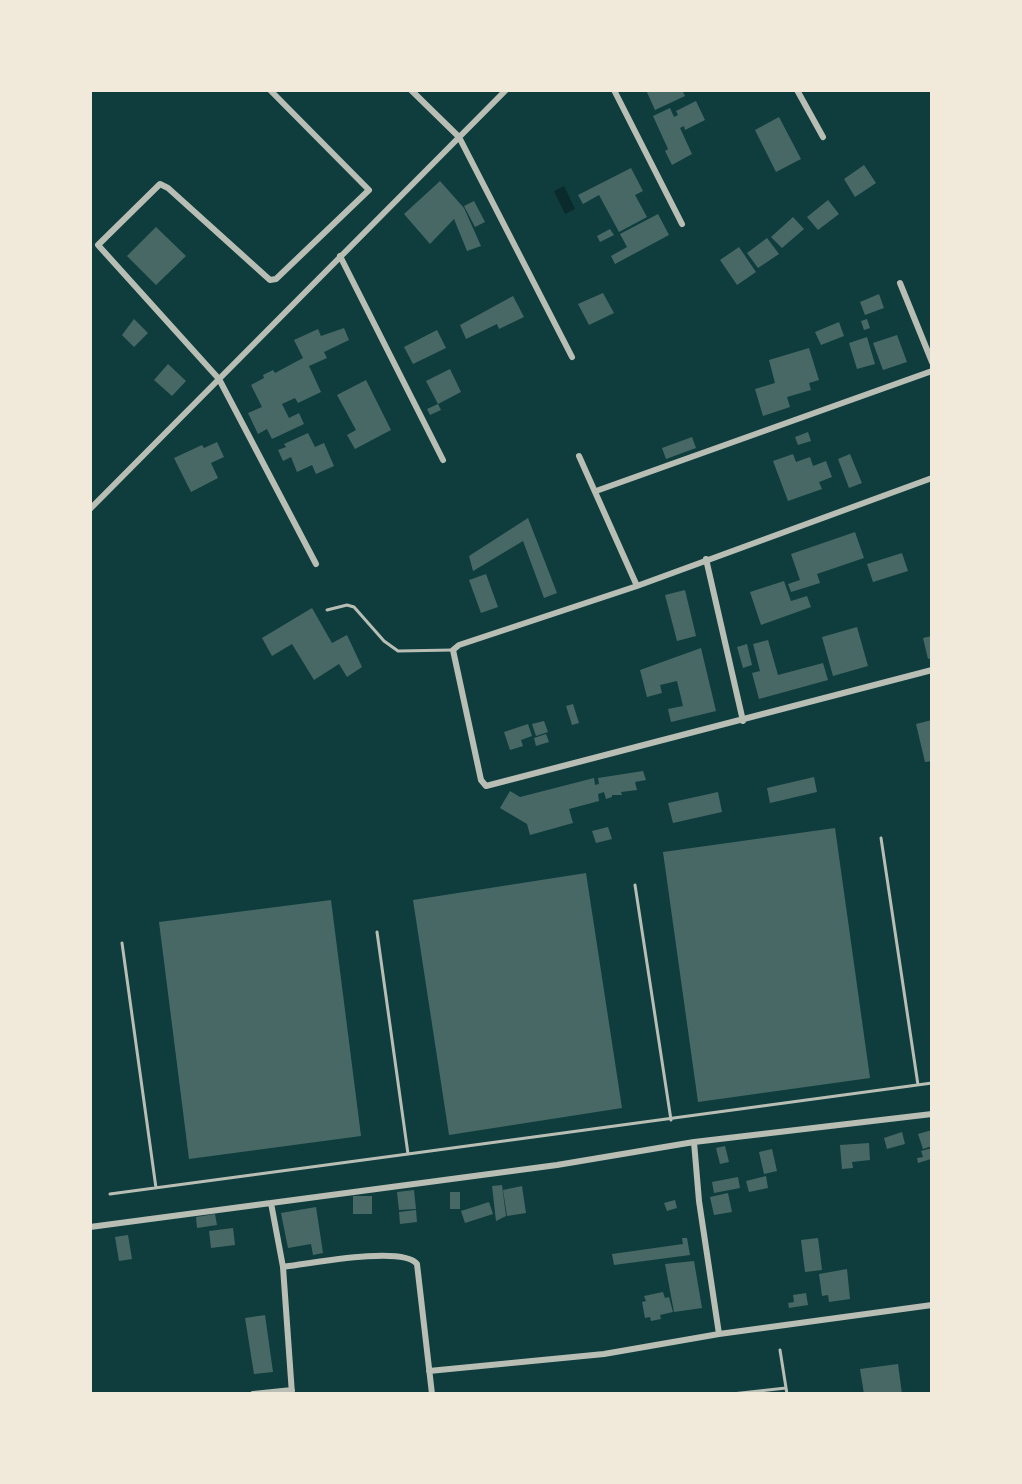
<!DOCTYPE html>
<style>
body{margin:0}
#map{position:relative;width:1022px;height:1484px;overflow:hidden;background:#0f3d3e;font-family:"Fira Sans",sans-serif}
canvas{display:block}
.frame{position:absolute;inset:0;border:92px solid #f1e9da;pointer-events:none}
</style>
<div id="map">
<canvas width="1022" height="1484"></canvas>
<div class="frame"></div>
</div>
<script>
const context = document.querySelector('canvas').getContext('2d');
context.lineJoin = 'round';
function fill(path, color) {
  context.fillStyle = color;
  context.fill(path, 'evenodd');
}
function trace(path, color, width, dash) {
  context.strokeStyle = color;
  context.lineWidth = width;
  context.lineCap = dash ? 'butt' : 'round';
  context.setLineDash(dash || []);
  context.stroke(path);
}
fill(new Path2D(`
 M564,186l11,23 -10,5 -11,-23z`), '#0a2a2b');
fill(new Path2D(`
 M646,90h36l3,6 -30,14z
 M696,101l9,19 -20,10 -1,-4 -4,2 12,26 -20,11 -7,-14 3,-2 -15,-33 17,-8 4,9 4,-2 -2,-4z
 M779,117l22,42 -25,13 -21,-42z
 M864,165l12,18 -21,14 -11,-18z
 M631,168l12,23 -8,4 12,22 -28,15 -20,-37 -16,9 -5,-9z
 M440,181l24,27 17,38 -14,5 -13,-32 -24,25 -26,-30z
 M828,200l11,14 -21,16 -11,-13z
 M474,201l11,21 -10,5 -11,-21z
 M658,214l11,21 -54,29 -4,-8 16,-9 -7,-13z
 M793,217l11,12 -22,19 -11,-11z
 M156,227l30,29 -30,29 -29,-29z
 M610,229l4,6 -14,7 -3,-6z
 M767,238l12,16 -21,14 -11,-15z
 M739,247l17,25 -19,13 -17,-25z
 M603,293l11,20 -25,12 -11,-21z
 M879,294l5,14 -19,7 -5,-13z
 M513,296l11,21 -25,12 -2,-5 -31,15 -6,-14z
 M134,319l14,14 -14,14 -12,-12z
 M867,319l3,9 -6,2 -3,-9z
 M839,322l5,14 -23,9 -6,-13z
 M344,328l5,12 -25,12 3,6 -18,8 12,26 -23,11 -3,-5 -13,6 7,14 10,-5 5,11 -32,15 -5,-10 -9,5 -10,-21 14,-6 -11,-22 13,-7 -1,-3 10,-5 2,3 28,-15 -9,-18 24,-11 3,7z
 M437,330l9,18 -33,16 -9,-17z
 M897,335l10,27 -24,8 -10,-27z
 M867,337l8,27 -18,5 -8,-26z
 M809,348l10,32 -10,3 2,7 -24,7 3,10 -27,9 -8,-27 20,-6 -6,-23z
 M168,364l18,17 -14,15 -18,-16z
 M450,369l11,23 -23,12 -12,-23z
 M366,380l25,50 -36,19 -8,-14 9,-5 -19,-35z
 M438,404l3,6 -11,5 -3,-6z
 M808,432l3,9 -13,4 -3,-8z
 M308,433l7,14 9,-4 10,23 -18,8 -4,-9 -15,7 -6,-15 -8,4 -5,-11 8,-3 -2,-3z
 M692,437l4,11 -30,11 -4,-11z
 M217,442l7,15 -13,6 7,15 -27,14 -17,-34 28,-13 2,3z
 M793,454l3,8 14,-5 3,9 13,-5 6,16 -13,5 3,7 -34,12 -15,-40z
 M850,454l12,29 -13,5 -11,-29z
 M528,518l29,75 -13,5 -21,-57 -50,30 -4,-15z
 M855,532l9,26 -47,16 3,9 -29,9 -3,-8 12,-4 -9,-26z
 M902,553l6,18 -35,11 -6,-18z
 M486,574l12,33 -17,6 -12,-33z
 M784,581l7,20 16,-5 4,11 -50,18 -11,-33z
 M685,590l11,46 -19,5 -12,-46z
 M312,608l20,35 15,-8 15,32 -15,10 -8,-13 -25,16 -22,-36 -20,12 -10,-18z
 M857,627l11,39 -35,10 -11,-39z
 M932,636v22l-4,1 -5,-21z
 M768,640l10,35 45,-12 5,17 -69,19 -7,-26 8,-2 -7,-27z
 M747,644l5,21 -9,3 -6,-21z
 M701,648l15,63 -45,11 -3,-13 15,-3 -6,-25 -17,4 2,8 -15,4 -7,-27z
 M573,704l6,19 -7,2 -6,-19z
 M932,720v41l-7,1 -9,-38z
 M544,721l4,11 -12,4 -4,-12z
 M528,724l4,12 -11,4 2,6 -13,4 -6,-18z
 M546,734l3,8 -13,4 -2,-8z
 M643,771l3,9 -11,2 2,8 -16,2 1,3h-10v2l-6,2 -2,-7 -6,2 1,7 -30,8 4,14 -43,12 -3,-11 -27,-16 10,-17 10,6 74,-19 1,7 4,-1 -1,-6z
 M814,777l3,15 -47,11 -3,-15z
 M718,792l4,20 -49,11 -5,-20z
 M608,827l4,12 -16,4 -4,-12z
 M835,828l35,250 -172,24 -35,-250z
 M586,873l36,235 -173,27 -36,-235z
 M331,900l30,236 -172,23 -30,-237z
 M932,1130v16l-9,3 -5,-15z
 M902,1132l3,12 -18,5 -3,-11z
 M869,1143l1,17 -18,2 1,6 -11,1 -2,-24z
 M725,1146l4,16 -9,2 -4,-16z
 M932,1148l-1,11 -13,4 -1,-5 6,-1 -2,-6z
 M772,1149l5,22 -13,3 -5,-22z
 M766,1176l2,12 -19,4 -3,-11z
 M738,1177l2,11 -26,5 -2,-11z
 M502,1185l4,31 -10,5 -4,-35z
 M522,1186l4,27 -19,3 -4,-26z
 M414,1190l2,19 -17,1 -2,-18z
 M450,1192h10v17h-10z
 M728,1193l4,19 -18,3 -4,-18z
 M353,1196h19v18h-19z
 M675,1200l2,8 -10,3 -3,-8z
 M489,1202l4,12 -28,9 -4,-12z
 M316,1207l7,46 -10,2 -2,-11 -23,4 -7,-35z
 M416,1210l1,12 -17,2 -1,-12z
 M215,1214l2,11 -20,3 -1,-11z
 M233,1228l2,17 -24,3 -2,-17z
 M128,1235l4,24 -13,2 -4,-24z
 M682,1238h5l3,17 -76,10 -2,-11 71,-10z
 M818,1238l4,32 -17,2 -4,-32z
 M694,1261l8,47 -28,4 -9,-48z
 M847,1269l3,30 -21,3 -1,-7 -6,1 -3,-22z
 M663,1292l2,6 4,-1 4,15 -13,3 1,4 -10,2 -1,-4 -5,1 -3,-16 4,-1 -2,-5z
 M806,1293l2,12 -19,3 -1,-5 6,-1 -1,-7z
 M265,1315l8,57 -19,2 -9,-56z
 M898,1364l4,30h-38l-4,-25z`), '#486865');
trace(new Path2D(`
 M327,610l20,-5 7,2 30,34 14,10 55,-1
 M881,838l37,247
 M635,885l36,235
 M377,932l31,222 524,-71
 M122,943l34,245
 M110,1194l298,-40
 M780,1350l7,44
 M732,1394l54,-6`), '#b8beb3', 3);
trace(new Path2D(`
 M270,90l99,100 -93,89 -6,1 -102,-92 -8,-4 -62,61 121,134 97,185
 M411,90l48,47 113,220
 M614,90l68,134
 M797,90l26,47
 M340,256l103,204
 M900,283l32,79
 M579,456l58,130
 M932,478l-295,108 -178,59 -6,5 28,130 5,6 446,-116
 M596,491l336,-120
 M90,509l416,-419
 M706,559l37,162
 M694,1142l5,59 20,133
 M90,1227l181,-24
 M283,1267l-12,-64 286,-38 137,-23 238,-28
 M429,1371l175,-17 115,-20 213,-29
 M253,1394l39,-4
 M292,1394l-9,-127c24,-3 120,-22 134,-3l15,130`), '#b8beb3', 6);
</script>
